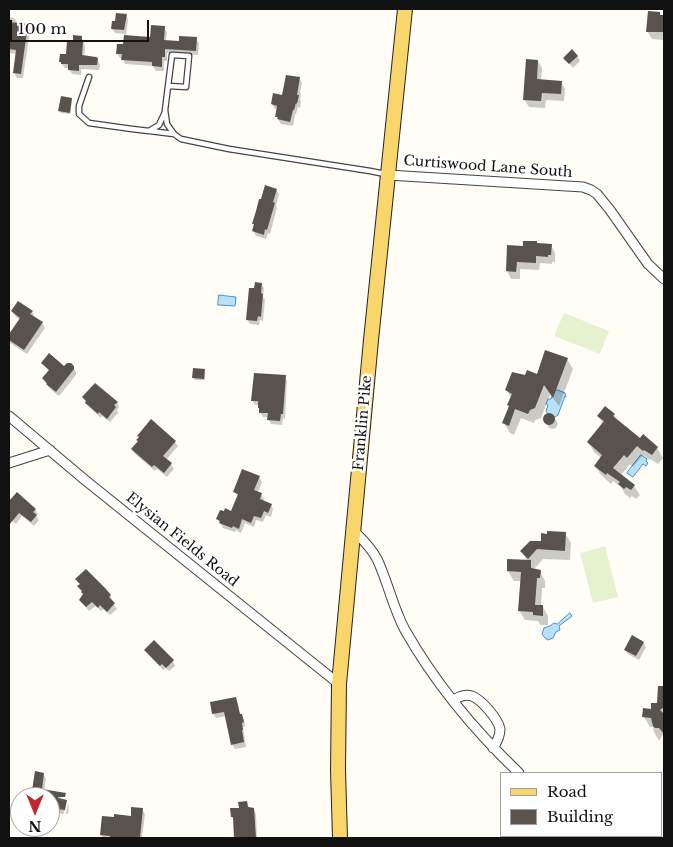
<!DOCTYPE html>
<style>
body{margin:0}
#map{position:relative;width:673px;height:847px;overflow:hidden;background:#fffdf5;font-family:"Libre Baskerville",serif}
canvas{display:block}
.frame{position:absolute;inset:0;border:10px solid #111;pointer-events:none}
.legend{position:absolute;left:500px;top:772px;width:162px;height:65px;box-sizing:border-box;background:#fff;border:1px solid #a0a0a0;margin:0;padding:6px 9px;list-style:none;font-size:15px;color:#111}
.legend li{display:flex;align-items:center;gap:10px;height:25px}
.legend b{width:25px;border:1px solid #a0a0a0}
.north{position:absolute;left:10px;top:787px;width:50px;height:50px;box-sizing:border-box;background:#fff;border:1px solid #a0a0a0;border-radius:50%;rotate:180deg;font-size:14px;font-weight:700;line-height:20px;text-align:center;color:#111}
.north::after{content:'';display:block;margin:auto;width:18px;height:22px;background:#c4262e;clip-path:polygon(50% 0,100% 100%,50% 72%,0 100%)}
.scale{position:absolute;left:10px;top:20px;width:139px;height:22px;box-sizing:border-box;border:2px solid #111;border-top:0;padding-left:6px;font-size:15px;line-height:18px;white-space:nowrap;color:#111;-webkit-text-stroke:4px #fff;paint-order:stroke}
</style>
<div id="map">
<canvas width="673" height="847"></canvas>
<div class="frame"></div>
<ul class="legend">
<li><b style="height:6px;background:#f9d66b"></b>Road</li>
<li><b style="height:14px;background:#5a524d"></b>Building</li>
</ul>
<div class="north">N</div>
<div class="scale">100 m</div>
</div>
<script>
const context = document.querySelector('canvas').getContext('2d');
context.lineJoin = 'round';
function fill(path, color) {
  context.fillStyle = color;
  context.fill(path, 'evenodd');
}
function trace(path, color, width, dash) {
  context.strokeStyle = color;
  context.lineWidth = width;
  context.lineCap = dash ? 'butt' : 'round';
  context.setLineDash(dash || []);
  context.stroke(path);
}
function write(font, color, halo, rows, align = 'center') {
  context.font = font + ' "Libre Baskerville",serif';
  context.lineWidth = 5;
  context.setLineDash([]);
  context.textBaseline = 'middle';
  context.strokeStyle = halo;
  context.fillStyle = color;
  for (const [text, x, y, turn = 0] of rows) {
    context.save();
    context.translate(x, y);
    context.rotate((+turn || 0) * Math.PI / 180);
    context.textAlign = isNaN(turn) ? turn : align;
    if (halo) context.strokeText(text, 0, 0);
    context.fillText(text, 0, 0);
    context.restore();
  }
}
fill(new Path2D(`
 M564,313l45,18 -9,23 -46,-18z
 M605,546l13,51 -25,6 -13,-50z`), '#e6f2cf');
const water = new Path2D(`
 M219,295l17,2 -1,9 -17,-1z
 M558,390l7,3 1,4 -1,-1 -7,19 -3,2 -7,-3 -2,-3 2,-6 -2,-1 2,-5h3l3,-8z
 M641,455l6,4 -1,2 2,2 -2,3 -3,-2 -10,13 -6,-4z
 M570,613l2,3 -13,10 1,4 -4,2 -3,6 -5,2 -3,-2 -3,-4 2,-6 6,-2 4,-3 3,1z`);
fill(water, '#b9e0f7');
trace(water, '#3f96cf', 1);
fill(new Path2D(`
 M660,13l1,3h3v24l-12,-1 -5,-8z
 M126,15l2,4 -2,17 25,2 13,-11 3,5 -1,9 14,1 16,-4 3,5 -1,12 -31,-2v8h-3v10h-8l-3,-5 -28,-2 -2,-6h-3l-3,-5 7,-7 1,-12 -10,-1 -3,-4 4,-7z
 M9,17l5,1 3,4 -1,2 11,2 3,4 -7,48h-6l-3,-5 3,-19 -8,-1z
 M81,37l3,5 1,6 -1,9 13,2 3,5 -1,6 -18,-1v6l-9,-1 -3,-6h-4l-5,-6 7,-7 7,-13z
 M577,56l3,5 -7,7 -8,-10z
 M538,61l4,7 -1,12 20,2 4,7 -1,12 -18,-1 -1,8 -16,-1 -5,-8z
 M299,78l3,5 -2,9 1,2 -1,5 1,2 -1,7 -2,-1 -2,7h-1l-2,12 -12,-2 -5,-8 1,-7h-2l-3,-5 11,-8z
 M71,99l1,2 -2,13 -9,-1 -1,-2z
 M276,190l3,4 -3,12 1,2 -7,26 -2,-1 -2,6 -10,-3 -3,-5 2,-5 -2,-2z
 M537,245h14l4,8v9h-3v2l-12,-1 -1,7 -19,-1v10h-9l-4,-8 1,-25 16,1z
 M261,284l3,4 -1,9 2,2 -2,22 -3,-1 -1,5 -9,-1 -3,-5 8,-29z
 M12,311h20l2,5 -1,2 9,5 3,5 -18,26 -17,-11 -1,-3v-3l11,-17 -5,-4z
 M567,359l6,10 -14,37 -9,-12 -9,24 -6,2 -1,3 -13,-5 -7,17 -4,-2 -6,-10 7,-24 -4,-9 18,-13 13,-2z
 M43,363l22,5 8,-1 3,5v3l-17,21 -9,-7 -7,-10 7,-8 -4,-4z
 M204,371l1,2v7h-10l-1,-2z
 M285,376l2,5 -2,38 -2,-1 -1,7 -11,-1 -2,-4v-3h-6l-3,-5 -1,-7h-4l-3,-5z
 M83,397l34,5 2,5 -2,3 1,3 -8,9 -8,-6 -1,2 -12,-11z
 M549,414l4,1 5,9 -2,4 -4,1 -3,-1 -5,-9 1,-4z
 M614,415l4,7 22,17 17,9 6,10 -5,6 -8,-5 -1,1 -6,-5 -10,12 -3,-3 -9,11 13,11 6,9 -4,4 -4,-3 -2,2 -5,-4 -4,-7 -8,-6 -2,3 -10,-9 -6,-9 6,-8 -7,-6 -5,-9 14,-19 -5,-8z
 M139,441l36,1 3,4 -12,14 5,4 3,5 -7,8 -10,-8 -2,2 -20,-17 -3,-5z
 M259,477l3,5 -4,10 3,2 3,5 -1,3 8,3 2,4 -2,8 -5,-2 -3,7 -7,-2 -2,7 -9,-4 -4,10 -5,-3 -1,2 -12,-4 -5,-9 14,-6 6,-16 -3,-5z
 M11,506l24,3 3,5 -2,2 3,4 -5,6 -12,-10 -6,8 -7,-6v-10z
 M565,533l6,10 -1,17 -27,-1 -8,9 1,2 4,1 5,10v7h-3l-1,19h2l5,9v9h-8l-2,-4 -13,-1 -6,-10 3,-29h-8l-6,-10 19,-10 -5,-10z
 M77,579l33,16 2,5 -1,1 6,8 -7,6 -6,-6 -3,2 -5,-5 -7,5 -9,-11 4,-5 -5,-9 1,-1z
 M644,643l2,4 -7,13 -11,-6 -3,-4z
 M146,650l27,11 2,5 -6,5 -3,-3 -3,2 -14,-15z
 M664,693v40l-5,8 -5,-9 -1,-5h-3l-6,-10 14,-12 1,-7z
 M235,698l3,5 1,8 5,9 1,7h-2l3,20 -11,2 -3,-5 -6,-28 -10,2 -3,-4z
 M43,774l3,5 -2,12 14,2 3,5v2l5,1 3,5 -1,8h-2l2,-11h-3l-1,11 -13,-1 -1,4v-20h-18z
 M247,803l2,4 5,2 2,5 1,24h-22l-1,-17 -2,-4z
 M142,809l3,5 -3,24h-39l-2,-3 31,-18z`), '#0003');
fill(new Path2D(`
 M648,11l12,1v3h4v17h-18z
 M116,13l11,1 -3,16 -13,-1 1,-8h3z
 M9,22l19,2 -7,50 -8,-1 3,-23 -7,-1z
 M151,25l14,1 -1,14 15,1v-5l18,1 -1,14 -31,-2v8h-3v10l-10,-1v-4l-31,-2 1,-6h-6l1,-10h6l1,-9 26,2z
 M73,35l9,1v6h1l-1,13 14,2 2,1 -1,7h-18v6l-11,-1v-6h-7v-2h-2l1,-8h6l1,-13h6z
 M572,49l6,7 -9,8 -6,-6z
 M526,59l12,1 -1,19 25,2 -1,13 -19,-1 -1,8 -18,-1z
 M286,75l14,2 -3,18h2l-2,9 -1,-1 -2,7h-1l-3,12 -13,-3 1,-2h-3l2,-11 -6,-2 2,-11 9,2z
 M61,96l11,2 -2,15 -12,-2z
 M265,185l12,4 -4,13 2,1 -8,27 -2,-1 -1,6 -12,-4 2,-7h-2l4,-13 3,-12h2z
 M523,241h14v2l15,1 -1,11h-3v2l-12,-1v7l-19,-1 -1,10 -10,-1 1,-26 16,1z
 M255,282l7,1 -1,10 2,1 -2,23 -3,-1 -1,5 -11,-1 3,-32h5z
 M18,301l15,10 -3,3 13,8 -19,28 -15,-10v-6l11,-16 -9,-7z
 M545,350l23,8 -15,40 -9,-13 -9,23 -5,2 -2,4 -13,-5 -6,17 -7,-3 7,-17 -2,-1 5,-11 -7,-4 7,-18 13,3 2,-5 10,4z
 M49,353l15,13 3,-3h4l3,3v3l-18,23 -10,-8 1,-1 -5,-5 7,-8 -8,-7z
 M193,368l12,1 -1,10 -12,-1z
 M254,373l32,2 -3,39h-2l-1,7 -13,-1 1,-7h-9v-5h-1v-7h-7z
 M95,383l23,19 -4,3 2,2 -9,12 -8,-7 -1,2 -9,-8 -4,-3 1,-2 -4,-4z
 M605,406l10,8 -2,2 27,22 3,-4 15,13 -6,8 -8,-5 -1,1 -6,-5 -10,12 -3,-3 -11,13 22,17 -4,5 -5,-3 -2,2 -6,-5 2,-2 -13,-9 -1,2 -12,-9 8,-11 -15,-13 17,-21 -7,-5z
 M543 419a6 6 0 1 1 12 0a6 6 0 1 1-12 0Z
 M151,419l25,22 -13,15 9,7 -8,10 -10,-8 -2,2 -21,-18 7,-8 -2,-1 3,-3 -2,-1z
 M242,469l18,7 -6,14 8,3 -2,6 12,5 -4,9 -4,-2 -3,7 -7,-2 -3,7 -9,-4 -3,10 -6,-3 -1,2 -13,-5 1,-2 -4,-2 4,-9 4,1 1,-3 6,3 7,-17 -5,-2z
 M17,492l19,17 -3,3 4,3 -6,7 -12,-9 -10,12v-24z
 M547,531l19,1 -1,19 -28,-2 -9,10 -8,-8 10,-10h11v-8l6,1z
 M507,559l24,1v8l10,2 -1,8h-3l-2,27h8v11l-10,-1v-3l-15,-1 3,-39 -14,-1z
 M86,569l20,20 5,6 -2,2 6,6 -8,9 -7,-7 -2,3 -6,-6 -6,5 -7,-7 4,-6 -2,-2 1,-1 -5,-5 3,-2 -5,-5z
 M632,635l12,7 -8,14 -12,-6z
 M154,640l20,20 -8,8 -4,-4 -2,2 -16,-16z
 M658,686h6v21l-4,3 4,4v20l-5,-6h-4l-2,-2 -2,-8 -9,-1 1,-9 8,1v-6h6z
 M236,697l4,17h2l2,8 -2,1 1,7h-1l2,12 -13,3 -7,-33 -12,2 -2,-12z
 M35,771l9,2 -2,16 24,4 -1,4h-7v1l9,2 -2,10 -15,-2v-11h-19z
 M247,801l1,6 6,1 2,30h-22l-1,-21h-2l-1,-9h9l-1,-6z
 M131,807l12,1 -3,30h-30v-2l-10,-1 2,-19 12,1v-3l17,2z`), '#5a524d');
const lane = new Path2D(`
 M89,77l-10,29v8l10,9 43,6 17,2 10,-6 6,-13
 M169,86l17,1 3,-31 -17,-1 -7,55 2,14 7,10 7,5 48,10 141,22 15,3
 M150,131l24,3`);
const street = new Path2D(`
 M388,175l195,12 8,3 6,4 13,16 38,54 16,15
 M9,416l76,64 254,204
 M9,463l41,-13
 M353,530c9,9 18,17 24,29 11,23 16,49 28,71 30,53 70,101 114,143
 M453,700c6,-3 11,-6 19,-4 10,4 26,23 28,33 0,7 -3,13 -7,19
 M583,836l2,2`);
const primary = new Path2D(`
 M340,838l-2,-68 1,-86 32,-344 34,-331`);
trace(lane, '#444', 7);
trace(street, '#444', 11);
trace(primary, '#222', 16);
trace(lane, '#fff', 4.5);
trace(street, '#fff', 9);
trace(primary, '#f9d66b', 14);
write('14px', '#111', '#fff', [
 ["Curtiswood Lane South",488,167,4],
 ["Franklin Pike",363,423,-85],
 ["Elysian Fields Road",182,540,39]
]);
</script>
